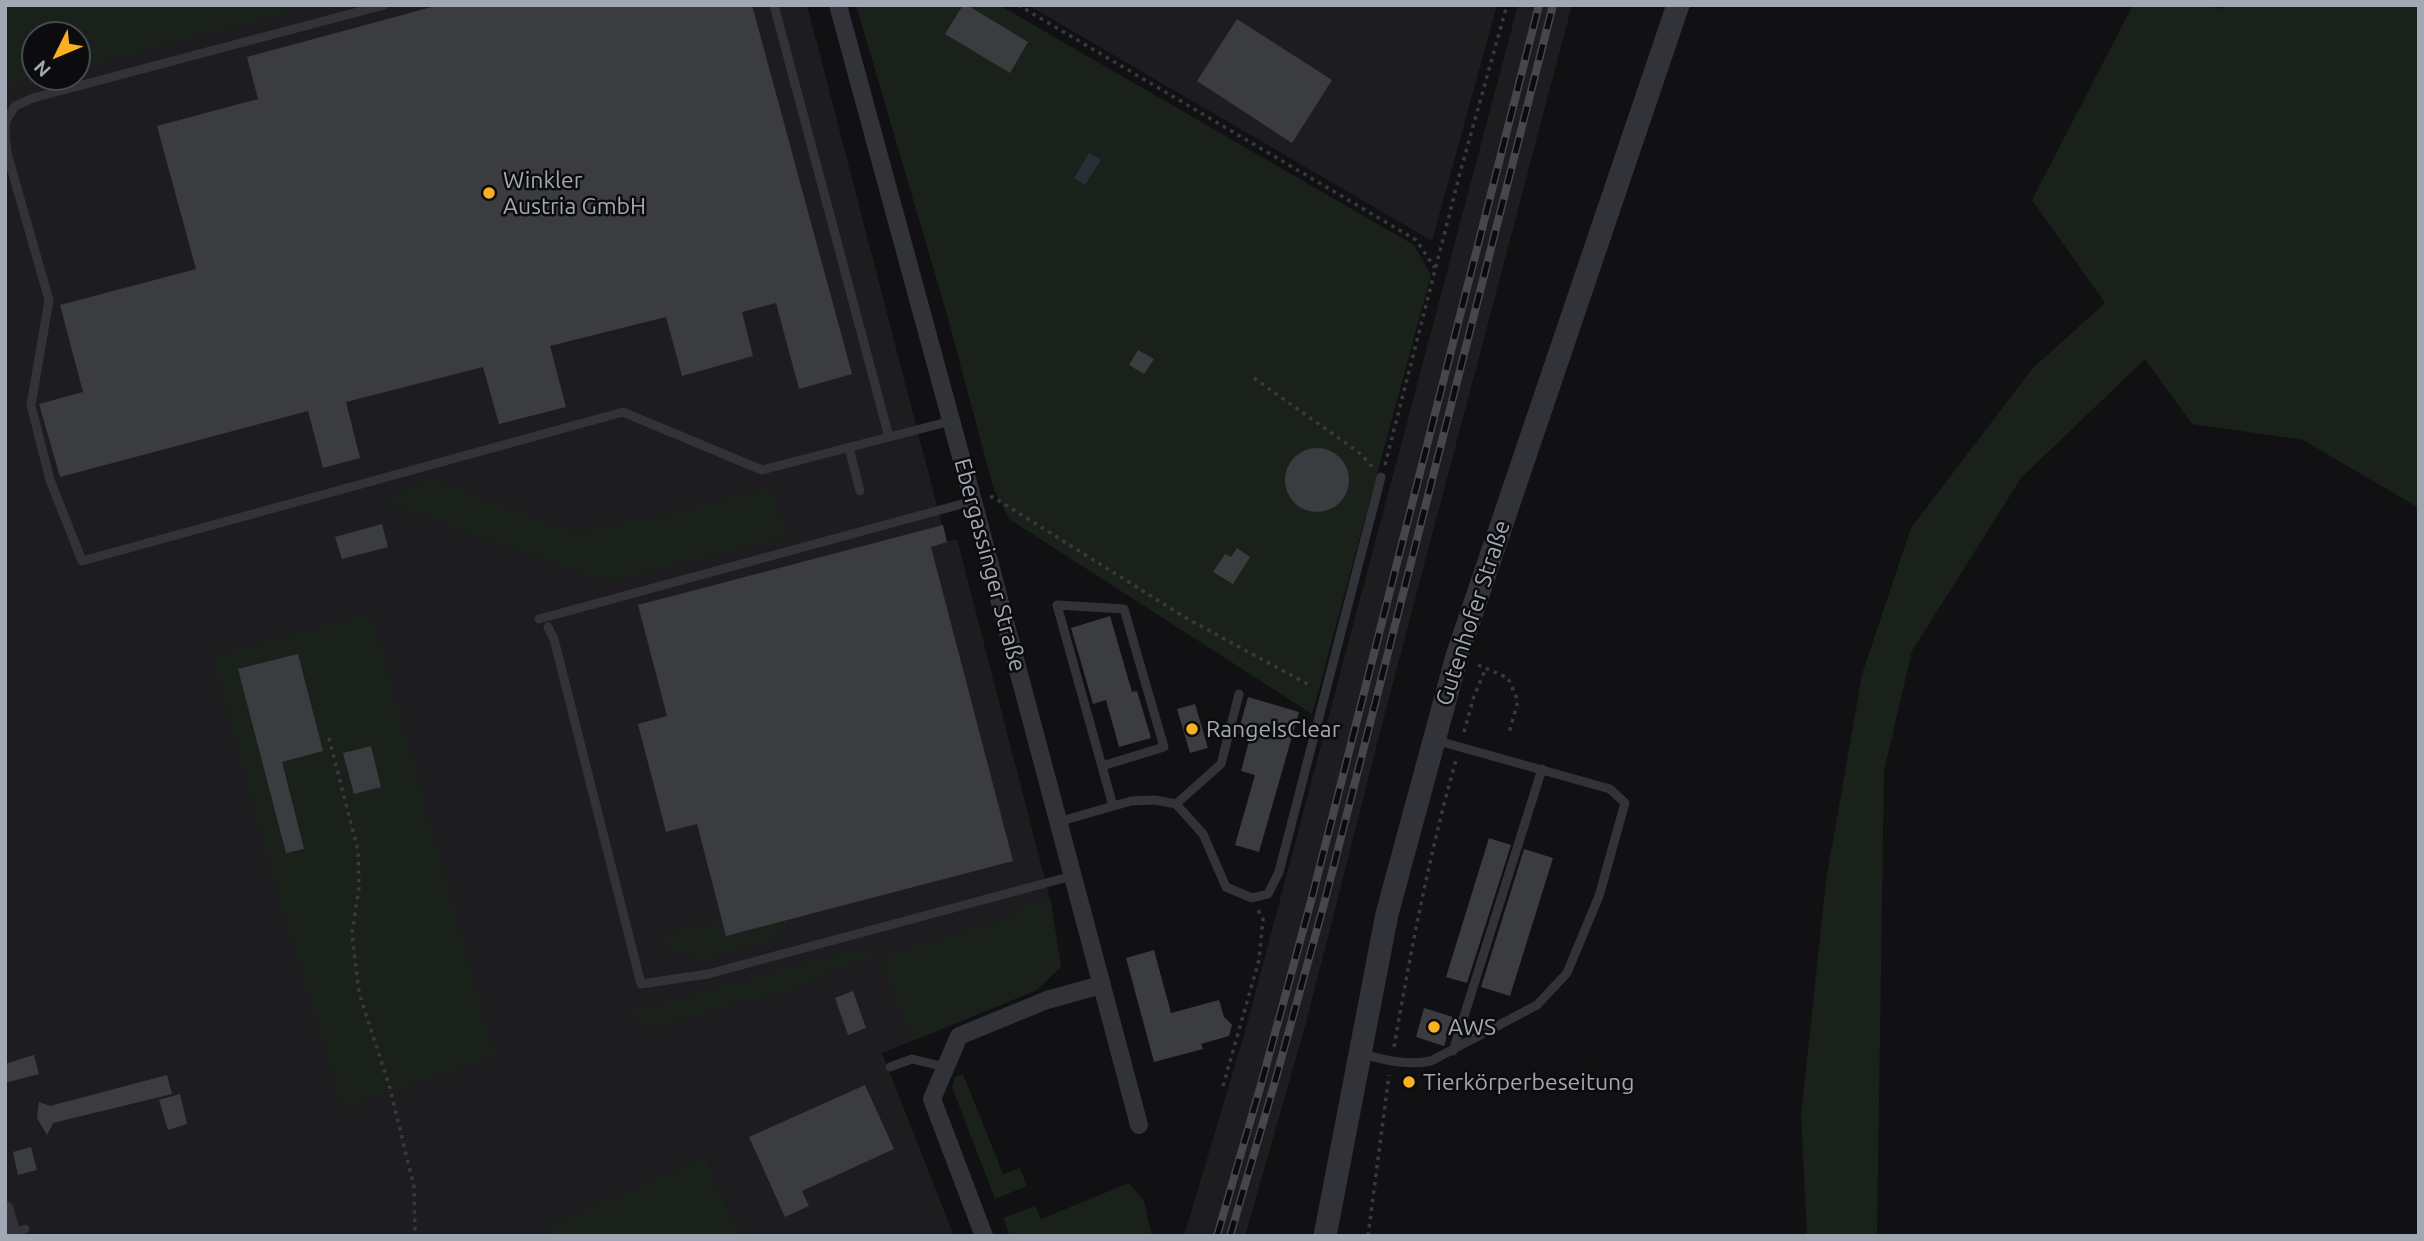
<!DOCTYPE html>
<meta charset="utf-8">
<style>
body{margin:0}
#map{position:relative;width:2424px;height:1241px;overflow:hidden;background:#111113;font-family:Ubuntu,sans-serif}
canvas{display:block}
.frame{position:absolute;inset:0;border:7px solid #a2a7b4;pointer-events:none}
.north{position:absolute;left:21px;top:21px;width:70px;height:70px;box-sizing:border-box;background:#0c0c0e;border:2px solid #484a50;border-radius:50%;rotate:227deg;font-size:19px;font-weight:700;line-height:28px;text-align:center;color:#a2a7b4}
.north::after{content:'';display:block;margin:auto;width:24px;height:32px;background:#f9b023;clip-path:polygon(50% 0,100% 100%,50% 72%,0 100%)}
</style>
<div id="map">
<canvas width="2424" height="1241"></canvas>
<div class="frame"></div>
<div class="north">N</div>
</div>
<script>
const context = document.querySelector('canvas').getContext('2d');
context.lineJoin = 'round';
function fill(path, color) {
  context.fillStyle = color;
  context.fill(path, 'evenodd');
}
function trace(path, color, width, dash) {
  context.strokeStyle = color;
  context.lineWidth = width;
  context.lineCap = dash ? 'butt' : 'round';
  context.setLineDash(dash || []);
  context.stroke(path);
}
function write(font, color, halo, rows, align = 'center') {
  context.font = font + ' Ubuntu,sans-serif';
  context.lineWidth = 5;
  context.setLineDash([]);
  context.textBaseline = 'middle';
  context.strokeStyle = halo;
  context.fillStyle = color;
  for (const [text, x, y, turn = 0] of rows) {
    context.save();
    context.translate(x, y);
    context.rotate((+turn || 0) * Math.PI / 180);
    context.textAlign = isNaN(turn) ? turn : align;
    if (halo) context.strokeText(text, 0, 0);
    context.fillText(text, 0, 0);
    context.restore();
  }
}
fill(new Path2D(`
 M5,5h802l129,497 11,39 10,-2 94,364 10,64 -24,23 -155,63 72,183h-215l-33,-79 -152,79h-549zM35,35h42v42h-42z
 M1028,5h469l-65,236z
 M1518,5h54l-188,712 -78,306 -61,213h-61l60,-201z`), '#1d1d20');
fill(new Path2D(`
 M5,5h311l-239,63v-33h-42v42h10l-40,10z
 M856,5h143l415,240 17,30 -119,439 -303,-195 -15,-29 -47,-175z
 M2133,5h77l8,4 13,-4h188v503l-116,-68 -111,-16 -47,-65 -124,119 -109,173 -28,120 -7,465h-70l-6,-121 25,-234 36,-207 49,-146 121,-159 73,-66 -73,-103z
 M435,481l138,52 25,-4 48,-13 7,3 119,-32 13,50 -176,45 -227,-81 40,-17z
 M371,613l124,444 -152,51 -69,-229 -61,-222z
 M1045,899l6,4 10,64 -24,23 -124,51 -33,-84 -22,3 -68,29 -138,38 -25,-14 232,-64 22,8 125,-37 22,-17z
 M792,918l-18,21 -74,22 -34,-16 -2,-9 58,-16z
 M963,1074l40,100 17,-6 7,18 -32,13 -43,-112 3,-10z
 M706,1157l33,79h-192l-2,-7z
 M1129,1183l15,18 8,35h-142l-7,-18 32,-12 6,13z`), '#19211a');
fill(new Path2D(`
 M1089,153l12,7 -16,25 -11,-7z`), '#273037');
fill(new Path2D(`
 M439,5h313l100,369 -53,15 -23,-86 -34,9 11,44 -71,20 -16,-59 -116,29 16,61 -67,17 -16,-57 -137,35 14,56 -37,10 -15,-57 -248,66 -21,-73 44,-12 -23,-87 136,-36 -39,-143 101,-27 -11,-42z
 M963,5h4l61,37 -18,31 -65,-39z
 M1237,19l95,61 -40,63 -95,-62z
 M1138,350l16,9 -10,15 -15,-9z
 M1285 480a32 32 0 1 1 64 0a32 32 0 1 1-64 0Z
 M382,524l6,23 -46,12 -7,-22z
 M943,525l4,17 -16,5 82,314 -287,75 -29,-112 -31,8 -28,-108 29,-8 -29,-111z
 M1237,548l13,9 -17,27 -20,-12 12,-18 6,3z
 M1110,616l22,76 5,-1 14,47 -32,9 -13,-47 -13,4 -22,-76z
 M298,654l25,97 -41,11 22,87 -18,4 -48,-184z
 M1248,697l51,15 -40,140 -24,-7 20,-70 -14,-4 9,-34 -12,-4z
 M1195,704l13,44 -18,5 -13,-44z
 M371,746l10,41 -27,7 -11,-41z
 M1489,838l22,7 -44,138 -21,-6z
 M1524,849l29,9 -43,138 -29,-9z
 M1154,950l17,63 48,-13 5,17 8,8 -3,11 -28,8 2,5 -49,13 -28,-104z
 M853,991l13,37 -18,7 -13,-37z
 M1424,1008l29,9 -9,29 -28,-9z
 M34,1055l5,19 -34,9v-19z
 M167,1075l5,19 -119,29 -6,12 -10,-17 2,-16 11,4z
 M865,1085l29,64 -92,42 7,15 -24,11 -36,-80z
 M180,1094l7,30 -19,6 -9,-30z
 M31,1147l6,23 -19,5 -5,-23z`), '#3b3c40');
trace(new Path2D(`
 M1018,5l398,235 19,28
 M1254,378l107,76 12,14
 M1385,465l75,-292 47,-168
 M990,497h3l193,121 125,68
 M1478,665l30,13 10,23 -9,32
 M1464,732l10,-36 12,-28
 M329,738l29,113 1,36 -7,47 7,59 31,95 24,99 1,49
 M1394,1047c17,-97 35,-192 62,-287
 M1223,1086l36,-126 4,-41 -5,-9
 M1368,1236l21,-161`), '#383a3f', 3.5, [3.5, 5]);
trace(new Path2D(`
 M384,5l-351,93 -18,8 -9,15 -1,14 2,18 42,147 -18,105 19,75 32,81 541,-149 139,58 189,-49
 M774,5l115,432
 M849,448l11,43
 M539,619l434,-118
 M548,627l6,12 87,345 67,-10 364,-98
 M1102,766l62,-19 -40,-138 -67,-4 56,201
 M1176,804l45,-40 18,-70
 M1058,822l73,-21 24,-1 21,4 27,30 23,53 26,11 16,-4 11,-22 102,-395
 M1453,1051l89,-282
 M1362,1054c23,6 45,12 69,7l106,-56 30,-32 32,-77 26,-93 -15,-14 -175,-49
 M890,1067l22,-8 33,8
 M11,1233l14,-4`), '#323338', 9);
trace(new Path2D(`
 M838,5l135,496 166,624
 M5,1210l7,26
 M984,1236l-52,-137 27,-63 88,-36 54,-15`), '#323338', 18);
trace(new Path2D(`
 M1325,1236l62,-322 70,-258 221,-651`), '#323338', 23);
const rail = new Path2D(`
 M1217,1236l45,-155 49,-180 228,-896
 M1230,1236l44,-151 50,-181 229,-899`);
trace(rail, '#45474d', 8);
trace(rail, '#0c0c0e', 5, [16]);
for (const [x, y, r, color] of [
 [489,193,7,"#f9b023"],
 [1192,729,7,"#f9b023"],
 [1434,1027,7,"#f9b023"],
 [1409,1082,7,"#f9b023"]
]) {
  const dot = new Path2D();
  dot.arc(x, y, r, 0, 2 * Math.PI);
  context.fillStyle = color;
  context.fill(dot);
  trace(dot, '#0c0c0e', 2.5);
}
write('23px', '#a2a7b4', '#0c0c0e', [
 ["Winkler",503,180],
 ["Austria GmbH",503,206],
 ["RangeIsClear",1206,729],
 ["AWS",1448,1027],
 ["Tierkörperbeseitung",1423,1082]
], 'left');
write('23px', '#a2a7b4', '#0c0c0e', [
 ["Ebergassinger Straße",990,565,75],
 ["Gutenhofer Straße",1473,613,-72]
]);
</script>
